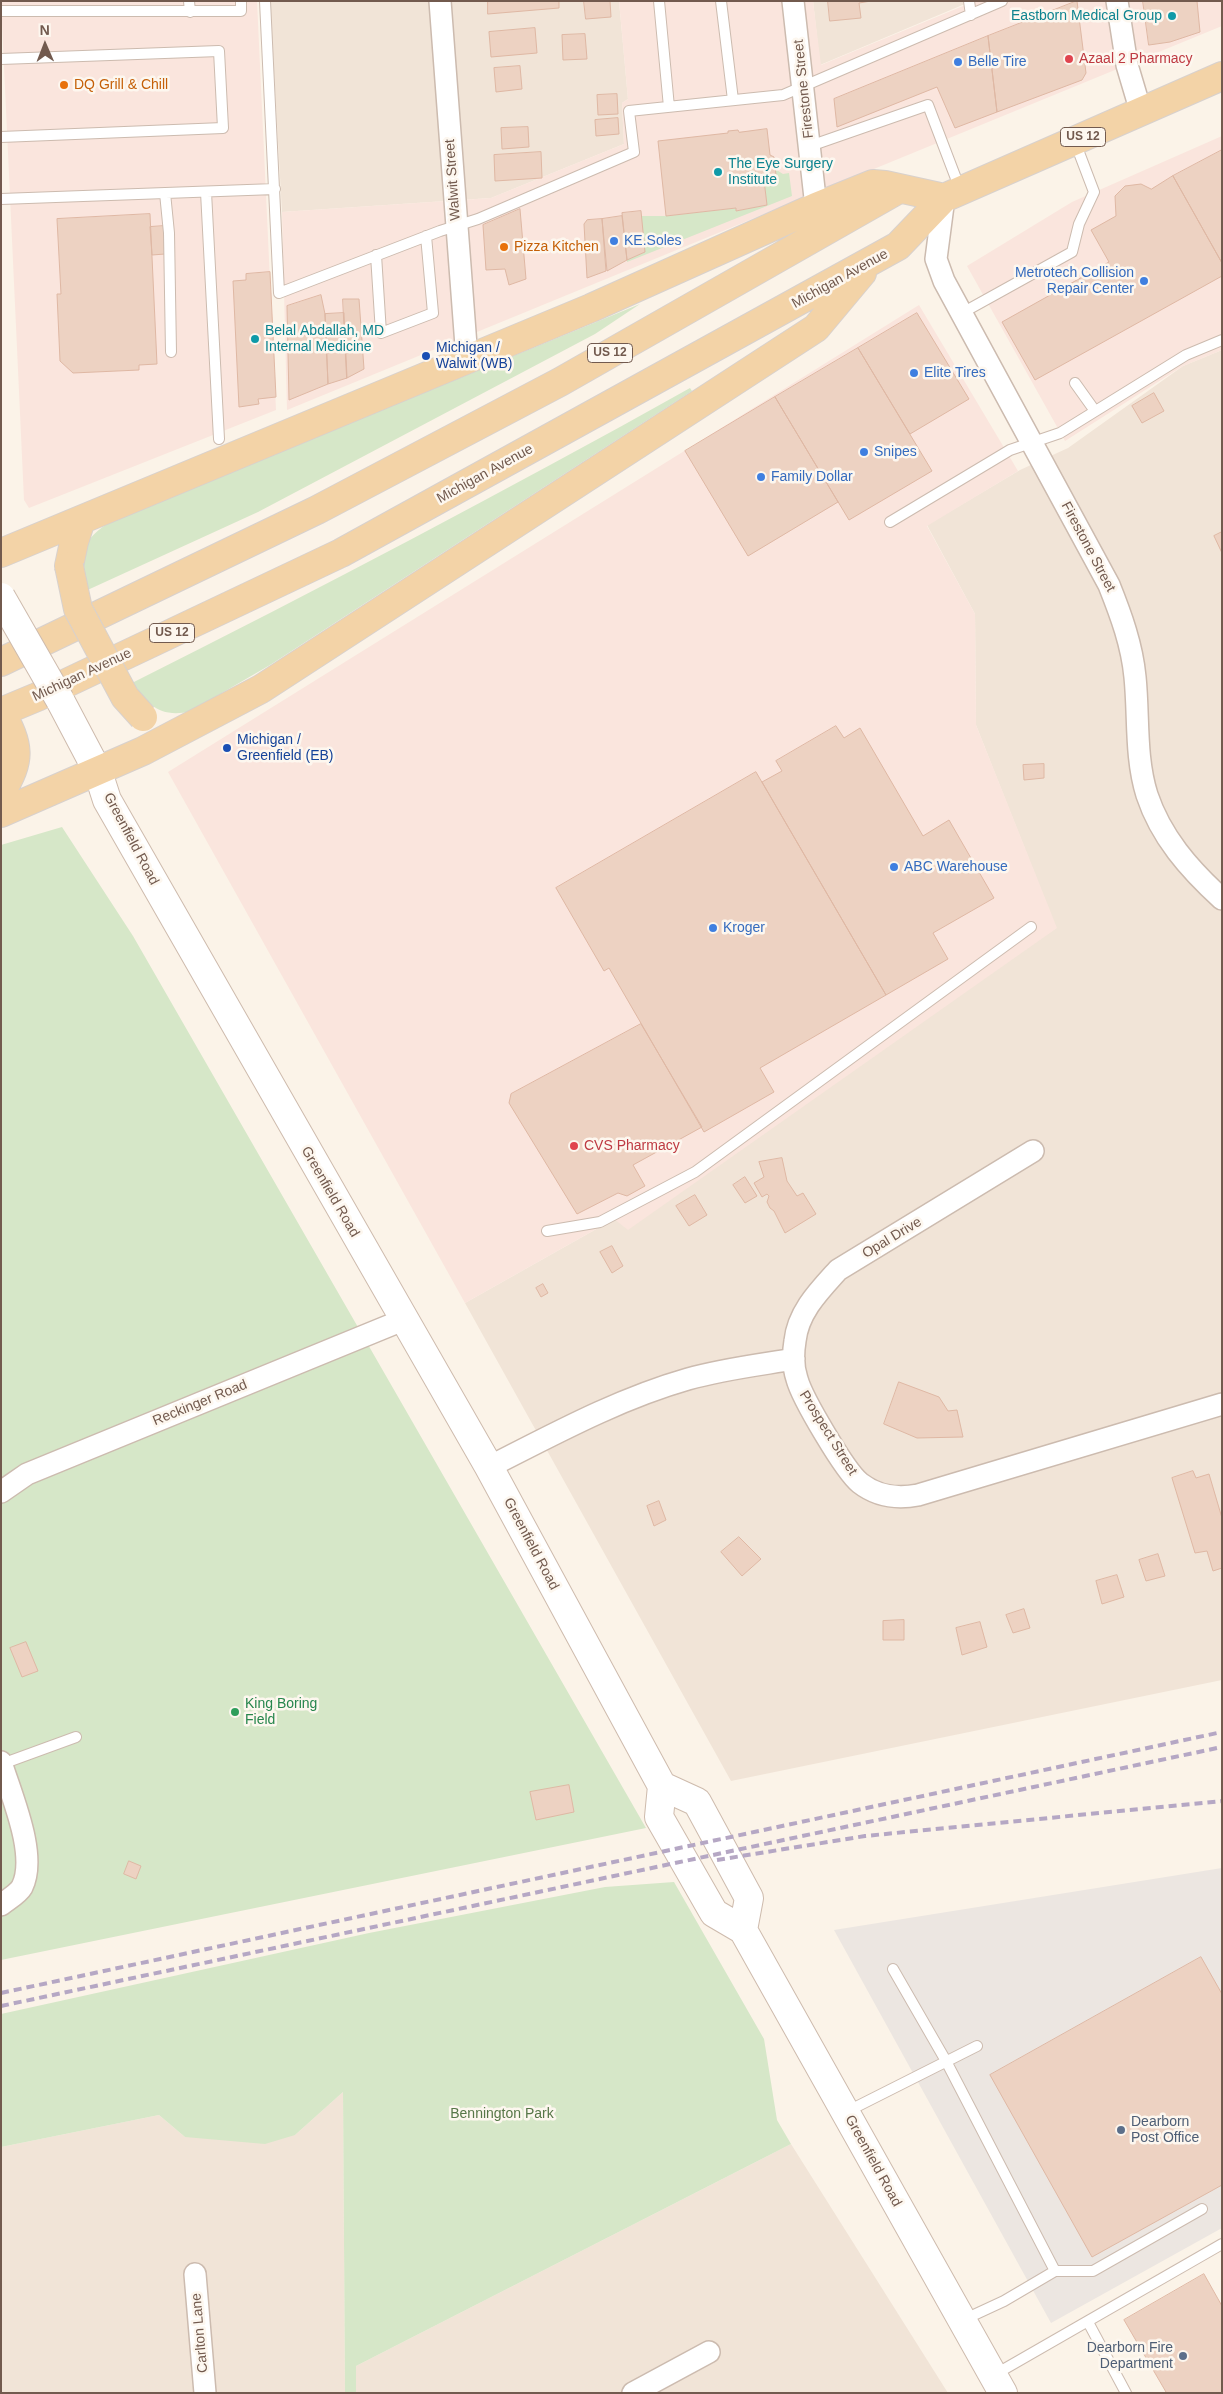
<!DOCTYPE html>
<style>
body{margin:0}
#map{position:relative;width:1223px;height:2394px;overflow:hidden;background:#fbf3e8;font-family:Arial,sans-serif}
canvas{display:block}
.frame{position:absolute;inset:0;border:2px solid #725a4e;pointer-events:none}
.north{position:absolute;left:20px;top:20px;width:50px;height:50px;-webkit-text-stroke:4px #fdf7ef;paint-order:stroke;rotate:359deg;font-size:14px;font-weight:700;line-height:20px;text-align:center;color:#725a4e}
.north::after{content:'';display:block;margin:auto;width:18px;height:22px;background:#725a4e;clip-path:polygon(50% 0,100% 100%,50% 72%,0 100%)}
</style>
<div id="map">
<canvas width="1223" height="2394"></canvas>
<div class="frame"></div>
<div class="north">N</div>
</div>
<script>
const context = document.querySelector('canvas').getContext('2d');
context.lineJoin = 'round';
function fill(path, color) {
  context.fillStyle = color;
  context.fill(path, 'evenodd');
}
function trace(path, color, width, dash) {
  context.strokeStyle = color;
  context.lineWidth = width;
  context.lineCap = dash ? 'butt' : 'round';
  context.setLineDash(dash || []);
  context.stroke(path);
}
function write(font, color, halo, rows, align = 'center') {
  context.font = font + ' Arial,sans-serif';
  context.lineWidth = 5;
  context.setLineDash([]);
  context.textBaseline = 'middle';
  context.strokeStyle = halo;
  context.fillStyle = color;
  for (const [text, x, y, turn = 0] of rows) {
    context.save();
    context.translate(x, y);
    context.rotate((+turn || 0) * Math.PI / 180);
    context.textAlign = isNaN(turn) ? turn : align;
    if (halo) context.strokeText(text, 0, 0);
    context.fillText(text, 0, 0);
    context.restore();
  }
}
fill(new Path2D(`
 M270,1h349l9,98 -6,4 2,41 -133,54 -209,14z
 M813,1h159l-152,64z
 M1222,350v1330l-491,101 -266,-478 149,-84 442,-291 -80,-203 -1,-111 -48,-89 93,-55 48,-22 115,-82z
 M343,2092l2,301h-344v-246l158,-32 26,22 110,-2z
 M791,2144l157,249h-592v-27z`), '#f1e4d7');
fill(new Path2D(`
 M1,1h256l19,409 -247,98 -5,-8z
 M619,1h194l8,64 154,-64h247v25l-935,384 -5,-198 209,-14 133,-54 -2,-41 6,-4z
 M1222,136v214l-39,16 -118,75 -98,-175 105,-64z
 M919,305l99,166 -91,55 48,88 1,111 81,203 -429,302 -14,-11 -149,84 -297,-531z`), '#fae5dd');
fill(new Path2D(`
 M1222,1868v360l-171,95 -217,-393z`), '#ece6e1');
fill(new Path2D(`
 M775,169l8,5 6,-1 3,23 -165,66v-2l18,-8 -4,-36h26l69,-8v3l31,-6 -3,-25 3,-4 9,-1z
 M640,304l-45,30 -337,178 -177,81c0,-37 -3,-53 33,-73z
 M690,388l2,3 -422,274 -79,46c-30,8 -43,-7 -61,-27 189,-95 376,-193 560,-296z
 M62,827l71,109 513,892 -645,132v-1115z
 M674,1882l90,157 13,81 14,24 -435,222v27h-11l-2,-301 -48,43 -30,9 -80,-7 -26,-22 -158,32v-133l368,-81 236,-46z`), '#d6e7c8');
const building = new Path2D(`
 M488,1h71v7l-71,6z
 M584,1h26l1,16 -25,2z
 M828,1h43l-12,2 2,15 -31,3z
 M1077,1l9,72 -4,7 -85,32 -9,-76z
 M1143,1h54l3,31 -30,10 -21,3z
 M535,28l2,25 -46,4 -2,-25z
 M585,34l2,25 -24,1 -1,-25z
 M988,36l9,76 -42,16 -18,-41 -100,40 -3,-28z
 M520,66l2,23 -26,3 -2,-24z
 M617,94l1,20 -20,1 -1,-20z
 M618,118l1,16 -23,2 -1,-16z
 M528,127l1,20 -27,2 -1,-21z
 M767,129l3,26 4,2 2,18 -9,1 -3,4 3,25 -31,6v-3l-70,8 -8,-75 70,-8v-2l10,-1 1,2z
 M1222,150v113l-49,-87z
 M541,152l1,26 -47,3 -1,-26z
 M1173,176l49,87v13l-187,104 -33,-58 107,-60 -18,-32 25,-14 -1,-20 10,-10 16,-2 10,5z
 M520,209l6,70 -17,6 -4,-16 -19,1 -3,-45z
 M641,211l4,41 -18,8 -5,-47z
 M150,214l7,150 -18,1v5l-66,3 -13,-12 -3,-67h4l-4,-75z
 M622,216l5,44 -20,11 -5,-52z
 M602,219l4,52 -19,7 -3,-54 3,-4z
 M164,226l1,28 -13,1 -2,-28z
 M270,272l6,125 -18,2 1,5 -20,3 -6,-126 13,-1v-6z
 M321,295l4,19 3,70 -39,16 -2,-94z
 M343,299h16l5,70 -17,9z
 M344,313l3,65 -19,6 -3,-70z
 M917,313l52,86 -59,35 -52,-86z
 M858,348l74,123 -83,49 -74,-123z
 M1154,393l10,18 -22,12 -10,-17z
 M775,397l63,105 -90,54 -63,-105z
 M1222,532v21l-8,-17z
 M836,726l8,12 16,-10 63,108 26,-16 45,78 -61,35 15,26 -62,36 -124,-213 20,-11 -6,-10z
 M1044,764v14l-20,2 -1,-15z
 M756,772l130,223 -126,73 14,24 -70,40 -95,-164 -5,3 -48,-83z
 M641,1024l61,103 -69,38 12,21 -18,10 -9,-3 -41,21 -68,-111 2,-9z
 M782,1158l5,23 10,15 6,-3 13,21 -31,19 -11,-22 -4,-3 -3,-6 2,-6 -2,-2 -5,3 -8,-14 10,-6 -5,-15z
 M745,1177l12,19 -12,7 -12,-18z
 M695,1195l12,20 -18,11 -13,-20z
 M612,1246l11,20 -11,7 -12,-21z
 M543,1284l5,9 -7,4 -5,-9z
 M899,1382l40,15 9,14 9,-1 6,27 -46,1 -33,-14z
 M1193,1471l3,7 13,-4 13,44v50l-9,3 -6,-20 -12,2 -23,-75z
 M659,1501l7,19 -12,6 -7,-20z
 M739,1537l22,22 -19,17 -21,-24z
 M1158,1554l7,22 -19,5 -7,-21z
 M1117,1575l7,22 -22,7 -6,-23z
 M1024,1609l6,19 -17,5 -7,-18z
 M904,1620v20h-21v-19z
 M980,1622l7,25 -25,8 -6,-27z
 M26,1642l12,29 -16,6 -12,-29z
 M569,1785l5,27 -38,8 -6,-28z
 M129,1861l12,5 -5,13 -12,-5z
 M1201,1957l21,37v191l-130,72 -102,-182z
 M1204,2274l18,32v87h-59l3,-1 -42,-72z`);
fill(building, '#edd2c2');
trace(building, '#dfb8a4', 1);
const service = new Path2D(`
 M189,1l1,11
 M265,1l14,292 161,-62 38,-12 156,-67 -5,-41 154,-16 219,-94
 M659,1l10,106
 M721,1l12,99
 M969,1l2,14
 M1,11h240v-10
 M1,59l218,-8 4,77 -222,9
 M810,146l118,-41 32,84
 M206,192l13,247
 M165,193l4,40 2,119
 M1,199l274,-10
 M376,255l5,78 52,-20 -7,-77
 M962,313l110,-61 7,-28 15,-32 -19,-50
 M1075,383l20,28
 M890,522l120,-72 50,-17 126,-78 36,-15
 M547,1231l53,-9 95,-50 336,-245
 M2,1764l74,-27
 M893,1969l53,92 109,210 -51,30 -41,19
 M846,2112l131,-66
 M1055,2271h38l109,-62
 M1088,2322l38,71
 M994,2375l228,-131`);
const minor = new Path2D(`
 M440,1l27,358
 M793,1l23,206
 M1117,1l10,64 14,47
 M944,198l-8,61 8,22 165,304c12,30 23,60 26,92 4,39 0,80 12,118 14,42 42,74 75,104
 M1033,1151l-195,119c-19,21 -40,42 -43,71 -2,12 -2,26 2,38 5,19 48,92 63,104 18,14 37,16 58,12l304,-91
 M489,1467c65,-33 129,-68 199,-88 35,-10 70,-14 106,-20
 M1,1492l26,-18 376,-154
 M1,1762c10,33 37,93 21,125 -4,7 -15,13 -21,18
 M195,2274l10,119
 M633,2393l76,-41`);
const secondary = new Path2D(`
 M60,700l38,72 9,28 382,667 173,319 -3,31 55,96 29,17 260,463
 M662,1786l35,16 52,96 -6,32`);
const primary = new Path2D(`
 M1,553l590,-245 225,-101 57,-23 12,1 59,13
 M69,566l5,-24 7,-22
 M1,662l316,-152 243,-128 339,-193
 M1,712l36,-15 304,-144 557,-307 46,-48 278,-122
 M1,712c18,33 21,48 0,80
 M1,813l142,-62 118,-62 555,-361 46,-55`);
trace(service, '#ccbbaf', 12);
trace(minor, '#ccbbaf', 24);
trace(secondary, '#cebbad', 30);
trace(primary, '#d8d1cd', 30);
trace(service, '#fff', 10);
trace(minor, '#fff', 21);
trace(secondary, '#fff', 28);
trace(primary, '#f3d3a7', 28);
trace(new Path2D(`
 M717,1860l148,-24 357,-35
 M1,1993l1221,-261
 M1,2006l1221,-259`), '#b5a7c4', 4, [8, 5]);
const secondaryBridge = new Path2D(`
 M1,597l59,103`);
const primaryBridge = new Path2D(`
 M69,566l9,43 47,88 18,20`);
trace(secondaryBridge, '#cebbad', 30, []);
trace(primaryBridge, '#d8d1cd', 30, []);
trace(secondaryBridge, '#fff', 28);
trace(primaryBridge, '#f3d3a7', 28);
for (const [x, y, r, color] of [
 [1172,16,5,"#0f9aa8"],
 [1069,59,5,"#e0444e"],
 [958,62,5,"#3f7fe0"],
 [64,85,5,"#e8710a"],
 [718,172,5,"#0f9aa8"],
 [614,241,5,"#3f7fe0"],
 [504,247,5,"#e8710a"],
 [1144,281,5,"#3f7fe0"],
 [255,339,5,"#0f9aa8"],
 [426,356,5,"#1a4fb4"],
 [914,373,5,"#3f7fe0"],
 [864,452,5,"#3f7fe0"],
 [761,477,5,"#3f7fe0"],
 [227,748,5,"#1a4fb4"],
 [894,867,5,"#3f7fe0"],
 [713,928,5,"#3f7fe0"],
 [574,1146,5,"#e0444e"],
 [235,1712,5,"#2e9e5b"],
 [1121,2130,5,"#5c6f8a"],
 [1183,2356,5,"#5c6f8a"]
]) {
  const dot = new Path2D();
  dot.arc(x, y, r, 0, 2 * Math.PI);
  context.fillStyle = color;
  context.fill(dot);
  trace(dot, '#fdf7ef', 2);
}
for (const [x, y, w] of [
 [1083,137,45],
 [610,353,45],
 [172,633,45]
]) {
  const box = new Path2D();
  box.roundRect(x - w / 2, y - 9.5, w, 19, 4);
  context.fillStyle = '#fdf7ef';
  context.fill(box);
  trace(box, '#725a4e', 1);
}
write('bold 12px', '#725a4e', null, [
 ["US 12",1083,137],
 ["US 12",610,353],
 ["US 12",172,633]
]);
write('14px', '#0d838f', '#fdf7ef', [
 ["Eastborn Medical Group",1162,16,"right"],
 ["The Eye Surgery",728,164],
 ["Institute",728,180],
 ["Belal Abdallah, MD",265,331],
 ["Internal Medicine",265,347]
], 'left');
write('14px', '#be3a42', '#fdf7ef', [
 ["Azaal 2 Pharmacy",1079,59],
 ["CVS Pharmacy",584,1146]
], 'left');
write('14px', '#366cbe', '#fdf7ef', [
 ["Belle Tire",968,62],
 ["KE.Soles",624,241],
 ["Metrotech Collision",1134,273,"right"],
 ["Repair Center",1134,289,"right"],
 ["Elite Tires",924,373],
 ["Snipes",874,452],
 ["Family Dollar",771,477],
 ["ABC Warehouse",904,867],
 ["Kroger",723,928]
], 'left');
write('14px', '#c56008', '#fdf7ef', [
 ["DQ Grill & Chill",74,85],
 ["Pizza Kitchen",514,247]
], 'left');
write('14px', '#725a4e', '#fdf7ef', [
 ["Firestone Street",804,89,-96],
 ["Walwit Street",453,180,-94],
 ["Michigan Avenue",840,279,-29],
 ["Michigan Avenue",485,474,-29],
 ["Firestone Street",1088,547,62],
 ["Michigan Avenue",82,675,-25],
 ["Greenfield Road",131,839,62],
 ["Greenfield Road",330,1192,60],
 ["Opal Drive",892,1238,-31],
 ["Reckinger Road",200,1403,-22],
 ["Prospect Street",828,1433,58],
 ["Greenfield Road",531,1544,62],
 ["Greenfield Road",873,2161,61],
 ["Carlton Lane",200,2333,-95]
]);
write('14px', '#164399', '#fdf7ef', [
 ["Michigan /",436,348],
 ["Walwit (WB)",436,364],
 ["Michigan /",237,740],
 ["Greenfield (EB)",237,756]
], 'left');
write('14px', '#27864d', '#fdf7ef', [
 ["King Boring",245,1704],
 ["Field",245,1720]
], 'left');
write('14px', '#577748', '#fdf7ef', [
 ["Bennington Park",502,2114]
]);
write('14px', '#4e5e75', '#fdf7ef', [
 ["Dearborn",1131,2122],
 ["Post Office",1131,2138],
 ["Dearborn Fire",1173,2348,"right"],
 ["Department",1173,2364,"right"]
], 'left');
</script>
